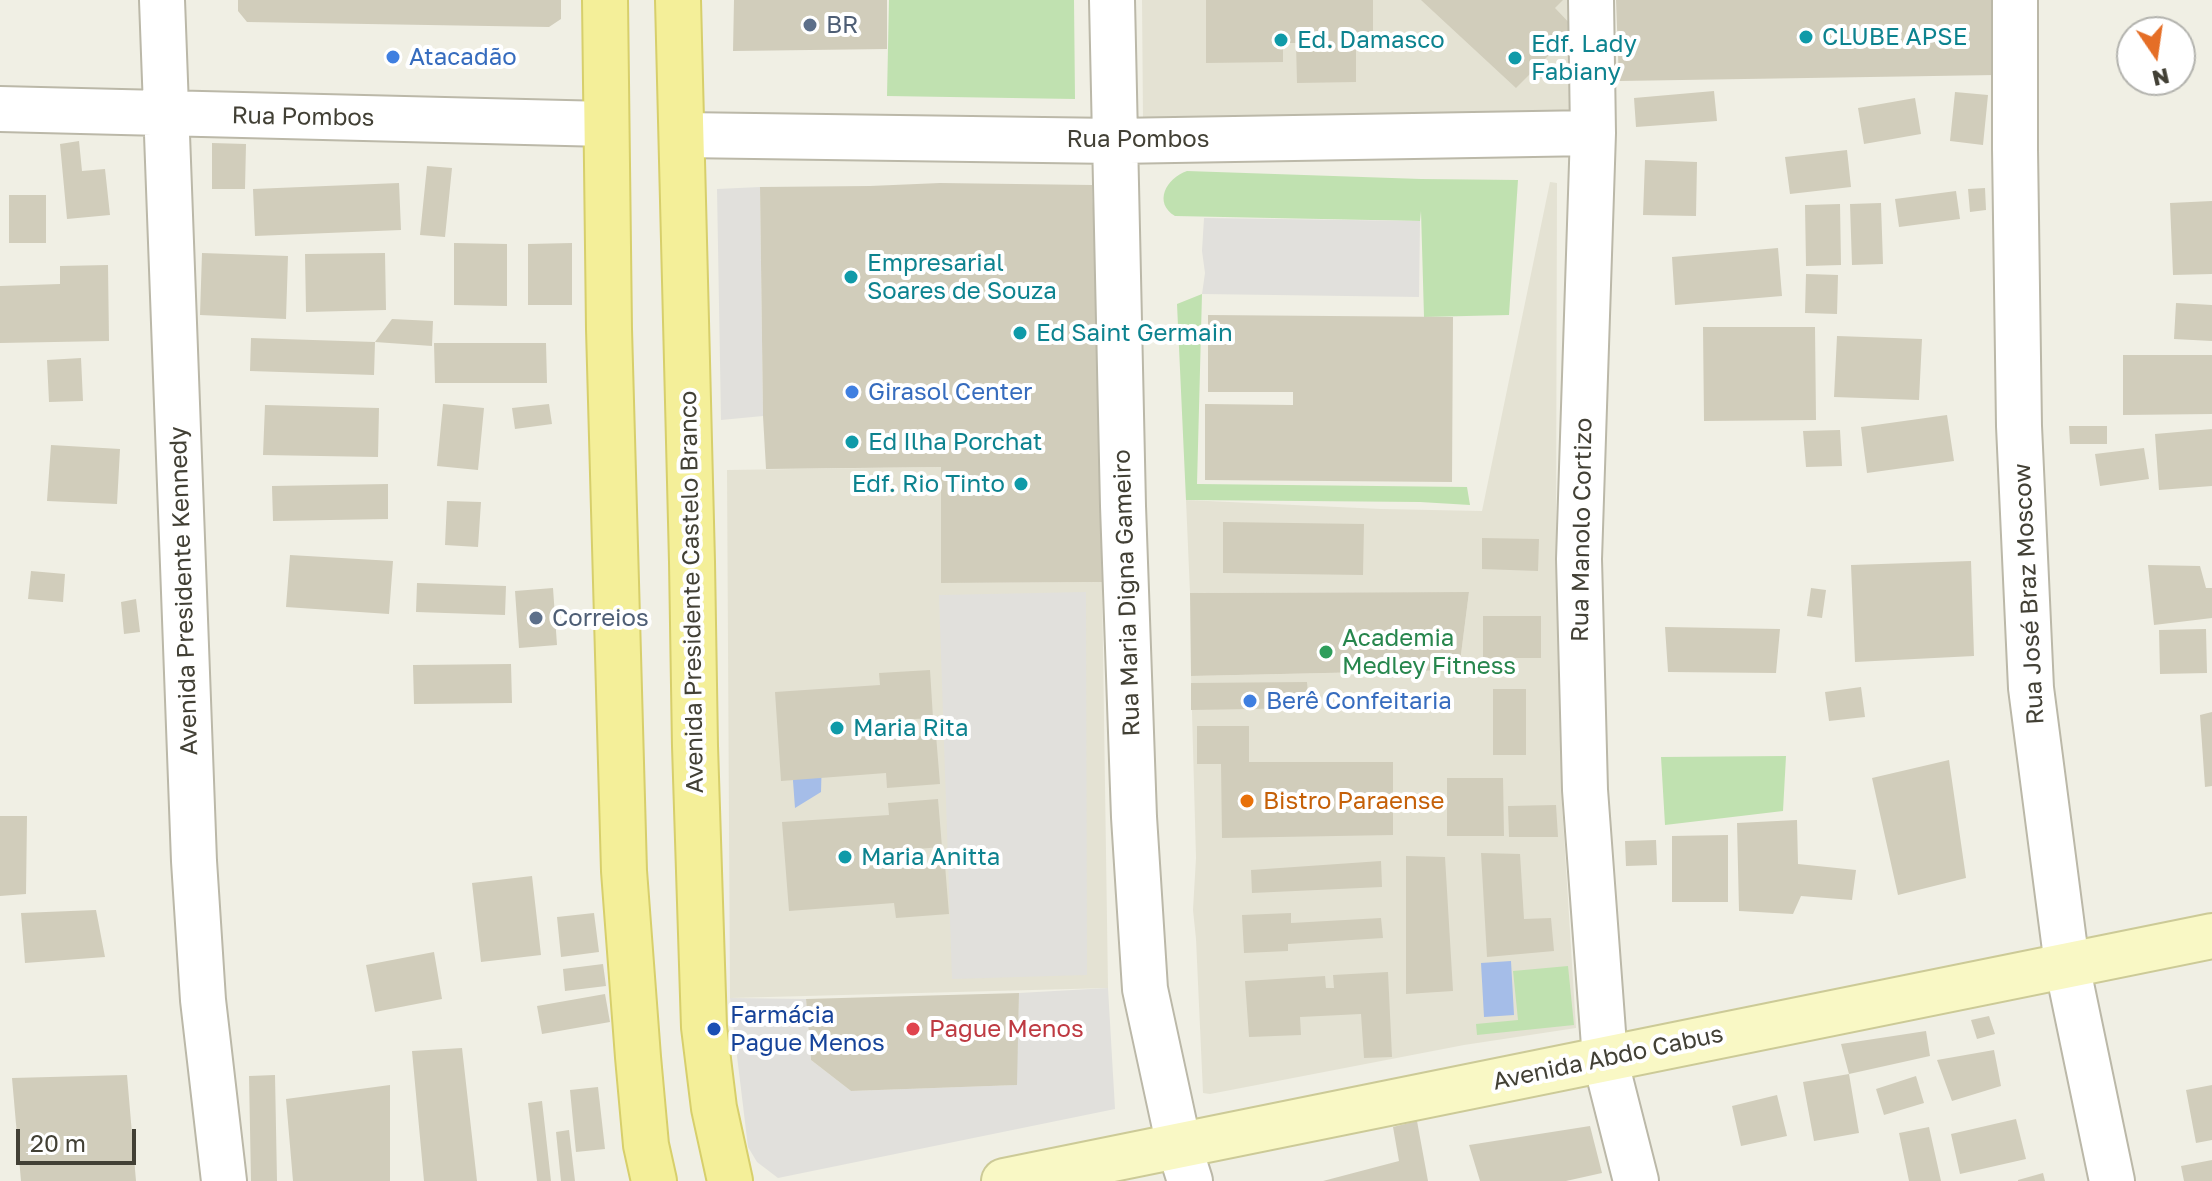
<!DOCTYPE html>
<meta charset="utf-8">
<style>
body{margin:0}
#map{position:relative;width:2212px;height:1181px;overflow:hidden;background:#f0efe4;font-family:"Golos Text",sans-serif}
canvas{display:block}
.north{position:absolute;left:2116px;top:16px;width:80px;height:80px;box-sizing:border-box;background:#fff;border:2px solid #b3b3ae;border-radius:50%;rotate:167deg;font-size:22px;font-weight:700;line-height:32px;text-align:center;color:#424035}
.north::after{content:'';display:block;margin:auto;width:28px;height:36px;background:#e56e26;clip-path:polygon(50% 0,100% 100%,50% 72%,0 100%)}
.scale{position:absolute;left:16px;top:1129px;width:120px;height:36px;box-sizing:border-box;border:4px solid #424035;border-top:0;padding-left:10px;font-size:24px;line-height:28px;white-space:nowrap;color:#424035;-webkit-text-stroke:6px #fff;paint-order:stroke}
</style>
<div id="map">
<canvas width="2212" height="1181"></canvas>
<div class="north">N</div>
<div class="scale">20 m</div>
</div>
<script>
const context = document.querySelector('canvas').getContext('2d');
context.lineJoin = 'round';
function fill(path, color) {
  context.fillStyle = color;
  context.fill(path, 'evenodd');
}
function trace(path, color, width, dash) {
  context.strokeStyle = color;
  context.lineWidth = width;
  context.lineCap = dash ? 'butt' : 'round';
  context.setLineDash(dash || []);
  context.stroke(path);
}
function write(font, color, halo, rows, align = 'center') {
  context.font = font + ' "Golos Text",sans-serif';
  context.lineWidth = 8;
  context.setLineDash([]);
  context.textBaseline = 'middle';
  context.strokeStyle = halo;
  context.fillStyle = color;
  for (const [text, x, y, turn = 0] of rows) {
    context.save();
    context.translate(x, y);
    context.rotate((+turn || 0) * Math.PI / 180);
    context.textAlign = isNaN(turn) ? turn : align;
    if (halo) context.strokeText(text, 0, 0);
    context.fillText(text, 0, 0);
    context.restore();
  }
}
fill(new Path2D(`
 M1142,0h436l1,118 -436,2z
 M1550,182l7,1 -1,359 3,50 -1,20 4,191 14,225 -112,17 -254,49 -7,-1 -7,-154 -3,-29 3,-52 -5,-182 268,-6 10,-78 -279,1 -4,-93 195,9 101,2z
 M941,467v116l161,-1 6,406 -378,10 -3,-528z`), '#e4e2d3');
fill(new Path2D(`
 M889,0h185l1,99 -188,-3z
 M1187,171l234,8 97,1 -9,135 -85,2 -3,-106 -1,10 -245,-5c-22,-13 -9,-38 12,-45z
 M1202,294l-5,190 270,3 3,18 -50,-3 -234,-2 -9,-196z
 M1786,756l-3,55 -118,14 -4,-68z
 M1568,966l6,59 -97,10 -1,-11 42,-4 -5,-49z`), '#c0e1b0');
fill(new Path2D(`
 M760,187l3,229 -42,4 -4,-231z
 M1204,218l216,3 -1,76 -217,-3 3,-21 -3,-22z
 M1086,592l1,383 -135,4 -13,-384z
 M1108,988l7,121 -337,69 -21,-16 -9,-15 -18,-149 76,1 5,61 40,31 165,-6 3,-92z`), '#e1e0dc');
fill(new Path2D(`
 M791,754l31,2 -1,36 -26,16z
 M1511,961l3,54 -30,2 -3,-54z`), '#a5bde8');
fill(new Path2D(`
 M238,0h323v19l-12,8 -302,-5 -9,-11z
 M734,0h153v49l-154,2z
 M1206,0h167v38l-17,-1v45l-59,1 -1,-40h-13v19l-77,1z
 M1421,0h142l-8,8 20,21 -59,59z
 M1616,0h375l5,75 -377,6z
 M1714,91l3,30 -81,6 -2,-29z
 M1955,92l33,3 -5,50 -33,-4z
 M1915,98l6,36 -57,10 -6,-36z
 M79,141l3,30 23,-2 5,46 -43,4 -7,-75z
 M212,143l34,1 -1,45h-33z
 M1847,150l4,37 -61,7 -5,-37z
 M1645,160l52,2 -1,54 -53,-1z
 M427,166l25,2 -7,69 -25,-2z
 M399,183l2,47 -146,6 -2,-47z
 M940,183l152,2 8,184 -2,18 4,195 -161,1v-116l-175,2 -3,-53 -3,-229 110,-1z
 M1985,188l1,22 -16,2 -2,-23z
 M1956,191l4,28 -61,8 -4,-28z
 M9,195h37v48h-37z
 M2212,201v73l-39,1 -3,-72z
 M1881,203l2,61 -31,1 -2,-61z
 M1840,204l1,61 -35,1 -1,-61z
 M454,243l53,1v62l-53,-1z
 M572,243v62h-44v-61z
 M1778,248l4,48 -107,9 -3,-48z
 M202,253l86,3 -2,63 -86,-4z
 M385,253l1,57 -80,2 -1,-58z
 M108,265l1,76 -109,2v-57l60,-2v-18z
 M1806,274l32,1 -1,39 -32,-1z
 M2176,303l36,2v36l-38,-2z
 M1208,315l245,2 -1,165 -247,-2v-76l88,1v-13h-85z
 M392,319l41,2 -1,25 -57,-4z
 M1703,327h112l1,93 -112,1z
 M1837,336l85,3 -3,61 -85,-3z
 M251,338l124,4 -1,33 -124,-4z
 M434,343h112l1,40h-112z
 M2123,355h89v59l-89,1z
 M81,358l2,43 -34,1 -2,-42z
 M443,404l41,4 -6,62 -41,-4z
 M549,404l3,20 -37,5 -3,-21z
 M265,405l114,3 -1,49 -115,-2z
 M1947,415l7,46 -87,12 -6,-46z
 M2069,426h38v18h-37z
 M2212,429v57l-53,4 -4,-56z
 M1840,430l2,36 -36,1 -3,-36z
 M51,445l69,4 -3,55 -70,-3z
 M2144,448l5,31 -49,7 -5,-32z
 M388,484v35l-115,2 -1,-35z
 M447,501l34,1 -3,45 -33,-2z
 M1223,522l141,2 -1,51 -140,-2z
 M1482,538l57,1 -1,32 -56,-2z
 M290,555l103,6 -4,53 -103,-7z
 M1971,561l3,95 -119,6 -4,-97z
 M2148,565l52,1 6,22h6v30l-58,7z
 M31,571l34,3 -2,28 -35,-3z
 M417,583l89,3 -1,29 -89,-3z
 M553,588l4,57 -38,3 -4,-57z
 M1811,588l15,2 -4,28 -15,-2z
 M1469,592l-10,78 -268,6 -1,-83z
 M136,599l4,33 -16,2 -3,-32z
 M1483,616h58v42h-58z
 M1665,627l115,2 -4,44 -108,-1z
 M2206,629l1,44 -47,1 -1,-44z
 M511,664l1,39 -98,1 -1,-39z
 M930,670l3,48 -37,2 1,18 39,-3 4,49 -53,4 -1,-15 -105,8 -6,-89 105,-7 -1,-12z
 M1307,682l2,26 -118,2v-27z
 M1861,687l4,30 -36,4 -4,-29z
 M1493,689h33v66h-33z
 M2212,712v74l-7,1 -5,-72z
 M1197,726h52v36h144v73l-171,3 -1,-74h-24z
 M1949,760l17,118 -68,17 -26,-117z
 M1447,778h56l1,58h-57z
 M938,799l4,48 -38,3 2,18 39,-3 4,49 -53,4 -2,-15 -105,8 -7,-89 107,-7 -1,-12z
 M1556,805l2,32h-49l-1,-31z
 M0,816h27l-1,78 -26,2z
 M1797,820l1,44 58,6 -4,30 -51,-4 -8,18 -54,-3 -2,-88z
 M1728,835v67h-56v-66z
 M1656,840l1,25 -31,1 -1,-25z
 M1481,853l39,1 4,65 27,-1 3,33 -67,6z
 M1406,856l39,1 8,134 -47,3z
 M1381,861l1,26 -130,6 -1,-23z
 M532,876l9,79 -60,7 -9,-79z
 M96,910l9,47 -80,6 -4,-50z
 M594,913l5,39 -38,5 -4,-40z
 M1291,913v10l90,-5 2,20 -95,6v7l-44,2 -2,-38z
 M434,952l8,47 -67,13 -9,-47z
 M603,964l3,22 -41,5 -2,-22z
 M1388,972l4,85 -28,1 -3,-44 -61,3 1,18 -52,2 -4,-56 80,-5 1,12h8l-1,-13z
 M1019,993l-2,92 -166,6 -40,-31 -5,-61z
 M605,994l5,28 -68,12 -5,-28z
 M1989,1016l6,18 -18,5 -6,-19z
 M1926,1031l4,25 -81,18 -8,-30z
 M462,1048l15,133h-53l-12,-130z
 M1994,1050l7,36 -49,15 -15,-41z
 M1849,1074l10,59 -45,8 -11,-59z
 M127,1075l9,106h-115l-9,-103z
 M275,1075l2,106h-26l-2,-105z
 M1916,1076l8,27 -40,12 -8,-26z
 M390,1085v96h-97l-7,-82z
 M2212,1085v55l-16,3 -10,-53z
 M598,1087l7,62 -29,3 -6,-62z
 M1777,1095l10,41 -46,10 -9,-40z
 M542,1101l9,80h-14l-9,-78z
 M2016,1119l10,40 -66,15 -9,-40z
 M1417,1121l11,60h-105l76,-20 -6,-34z
 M1590,1126l12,47 -36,8h-86l-11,-36z
 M1929,1127l12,54h-32l-10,-48z
 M569,1130l6,51h-14l-5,-49z
 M2212,1160v21h-28l-3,-15z
 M2043,1173l2,8h-27v-1z`), '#d1cdbb');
const street = new Path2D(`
 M162,0l32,861 9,139 21,181
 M1112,0l11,506 11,311 11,172 34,157 11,35
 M1591,0l2,133 -14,426 6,231 20,269 31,122
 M2015,0v149l4,277 12,262 36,277 45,216
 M0,109l606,15
 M682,135l433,6 478,-8`);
const secondary = new Path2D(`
 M1004,1181l1208,-245`);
const primary = new Path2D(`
 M605,0l4,329 15,542 14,186 8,88 8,36
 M678,0l14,562 3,184 9,281 10,81 16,73`);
trace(street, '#bbb8a8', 48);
trace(secondary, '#ccca97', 48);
trace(primary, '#d7cf6b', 48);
trace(street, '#fff', 44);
trace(secondary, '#f9f8c5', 44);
trace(primary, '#f4ef99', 44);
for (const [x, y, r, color] of [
 [810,25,8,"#5c6f8a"],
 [1806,37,8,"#0f9aa8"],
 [1281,40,8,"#0f9aa8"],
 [393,57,8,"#3f7fe0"],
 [1515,58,8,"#0f9aa8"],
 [851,277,8,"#0f9aa8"],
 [1020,333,8,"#0f9aa8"],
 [852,392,8,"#3f7fe0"],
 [852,442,8,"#0f9aa8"],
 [1021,484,8,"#0f9aa8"],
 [536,618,8,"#5c6f8a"],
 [1326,652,8,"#2e9e5b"],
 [1250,701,8,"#3f7fe0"],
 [837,728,8,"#0f9aa8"],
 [1247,801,8,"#e8710a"],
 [845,857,8,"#0f9aa8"],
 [714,1029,8,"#1a4fb4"],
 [913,1029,8,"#e0444e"]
]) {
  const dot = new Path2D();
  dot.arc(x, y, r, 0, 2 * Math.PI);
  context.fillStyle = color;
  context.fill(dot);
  trace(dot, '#fff', 3);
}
write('24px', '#4e5e75', '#fff', [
 ["BR",826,25],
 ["Correios",552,618]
], 'left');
write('24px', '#0d838f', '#fff', [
 ["CLUBE APSE",1822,37],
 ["Ed. Damasco",1297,40],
 ["Edf. Lady",1531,44],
 ["Fabiany",1531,72],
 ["Empresarial",867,263],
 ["Soares de Souza",867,291],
 ["Ed Saint Germain",1036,333],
 ["Ed Ilha Porchat",868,442],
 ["Edf. Rio Tinto",1005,484,"right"],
 ["Maria Rita",853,728],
 ["Maria Anitta",861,857]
], 'left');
write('24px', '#366cbe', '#fff', [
 ["Atacadão",409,57],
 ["Girasol Center",868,392],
 ["Berê Confeitaria",1266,701]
], 'left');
write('24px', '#424035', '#fff', [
 ["Rua Pombos",303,117,1],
 ["Rua Pombos",1138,139],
 ["Rua Manolo Cortizo",1582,530,-89],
 ["Avenida Presidente Kennedy",184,591,-92],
 ["Avenida Presidente Castelo Branco",692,592,-91],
 ["Rua Maria Digna Gameiro",1127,593,-92],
 ["Rua José Braz Moscow",2029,594,-93],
 ["Avenida Abdo Cabus",1608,1058,-12]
]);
write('24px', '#27864d', '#fff', [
 ["Academia",1342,638],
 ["Medley Fitness",1342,666]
], 'left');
write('24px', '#c56008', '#fff', [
 ["Bistro Paraense",1263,801]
], 'left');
write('24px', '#164399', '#fff', [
 ["Farmácia",730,1015],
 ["Pague Menos",730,1043]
], 'left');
write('24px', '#be3a42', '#fff', [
 ["Pague Menos",929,1029]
], 'left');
</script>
